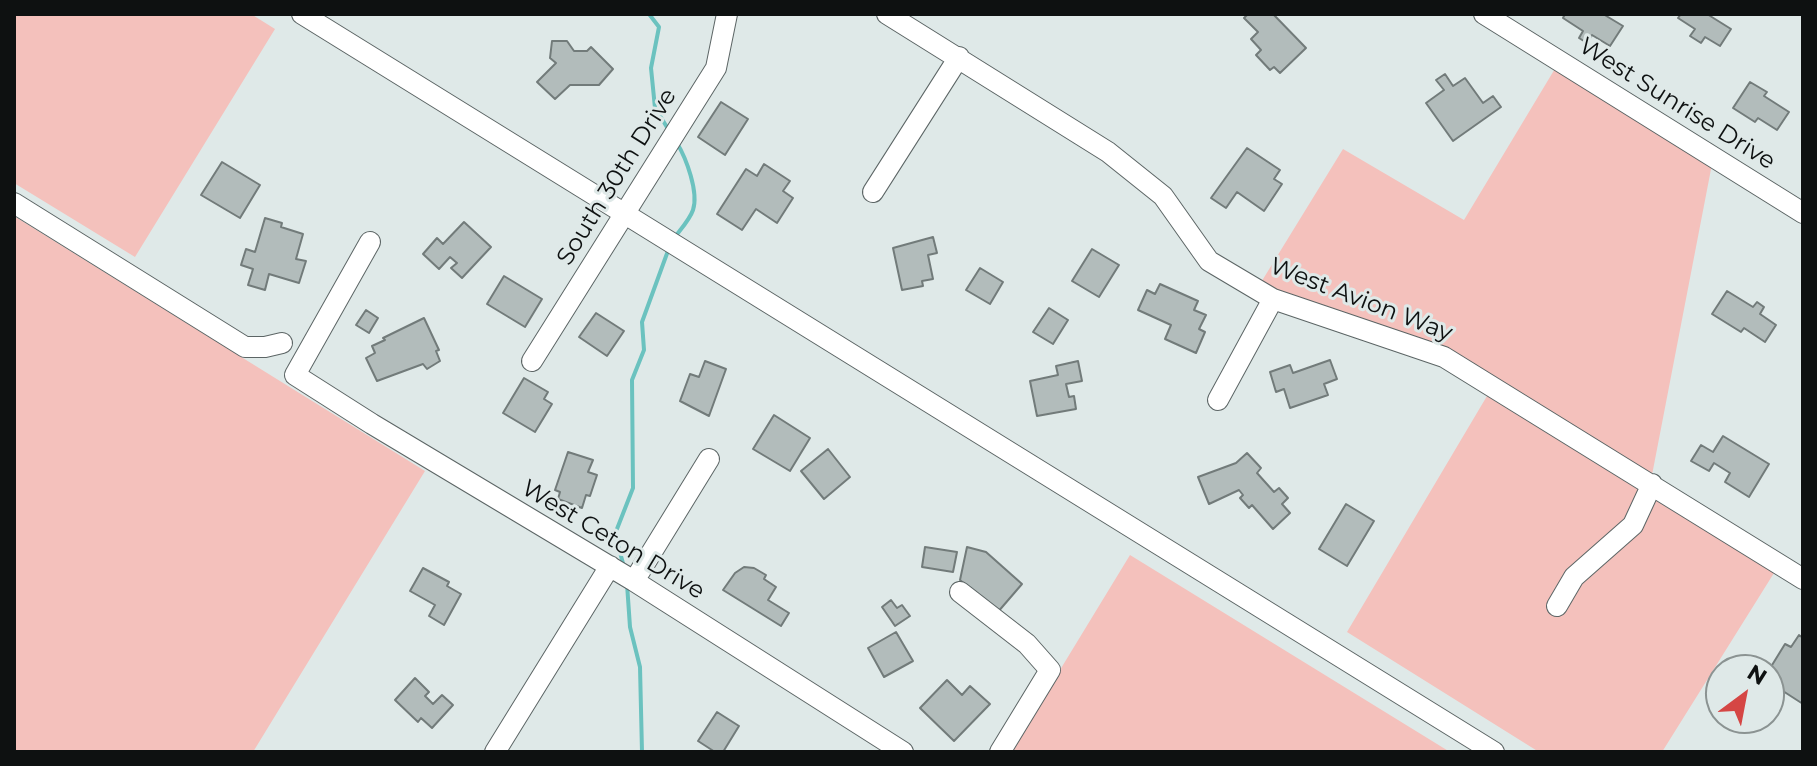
<!DOCTYPE html>
<style>
body{margin:0}
#map{position:relative;width:1817px;height:766px;overflow:hidden;background:#dfe9e8;font-family:Montserrat,sans-serif}
canvas{display:block}
.frame{position:absolute;inset:0;border:16px solid #0e1111;pointer-events:none}
.north{position:absolute;left:1705px;top:654px;width:80px;height:80px;box-sizing:border-box;background:#dfe9e8;border:2px solid #8b9392;border-radius:50%;rotate:32deg;font-size:22px;font-weight:700;line-height:32px;text-align:center;color:#0e1111}
.north::after{content:'';display:block;margin:auto;width:28px;height:36px;background:#d54644;clip-path:polygon(50% 0,100% 100%,50% 72%,0 100%)}
</style>
<div id="map">
<canvas width="1817" height="766"></canvas>
<div class="frame"></div>
<div class="north">N</div>
</div>
<script>
const context = document.querySelector('canvas').getContext('2d');
context.lineJoin = 'round';
function fill(path, color) {
  context.fillStyle = color;
  context.fill(path, 'evenodd');
}
function trace(path, color, width, dash) {
  context.strokeStyle = color;
  context.lineWidth = width;
  context.lineCap = dash ? 'butt' : 'round';
  context.setLineDash(dash || []);
  context.stroke(path);
}
function write(font, color, halo, rows, align = 'center') {
  context.font = font + ' Montserrat,sans-serif';
  context.lineWidth = 6;
  context.setLineDash([]);
  context.textBaseline = 'middle';
  context.strokeStyle = halo;
  context.fillStyle = color;
  for (const [text, x, y, turn = 0] of rows) {
    context.save();
    context.translate(x, y);
    context.rotate((+turn || 0) * Math.PI / 180);
    context.textAlign = isNaN(turn) ? turn : align;
    if (halo) context.strokeText(text, 0, 0);
    context.fillText(text, 0, 0);
    context.restore();
  }
}
fill(new Path2D(`
 M14,14h237l24,15 -140,228 -121,-74z
 M1556,67l156,97 -60,311 -203,-125 -189,-66 83,-135 121,71z
 M14,216l411,255 -172,281h-239z
 M1487,396l287,177 -112,179h-123l-192,-120z
 M1130,555l320,197h-440z`), '#f4c1bc');
trace(new Path2D(`
 M649,14l10,13 -8,41 4,40 15,24
 M675,237c6,-8 15,-18 18,-27 6,-18 -7,-52 -16,-67
 M624,567l-9,-33 18,-46 -1,-108 12,-30 -2,-28 27,-74
 M627,584l3,43 10,40 2,85`), '#6bc2bf', 4);
const building = new Path2D(`
 M1248,14h25l33,34 -26,25 -6,-6 -4,3 -14,-15 5,-5 -10,-11 7,-7 -14,-14z
 M1565,14h38l20,12 -13,20 -18,-11 -5,8 -8,-5 4,-7 -20,-13z
 M1681,14h26l24,15 -11,17 -15,-9 -4,6 -11,-7 5,-7 -17,-11z
 M552,41h15l7,10h13l4,-4 22,22 -14,16h-29l-15,14 -18,-17 19,-19 -6,-5z
 M1445,74l8,12 12,-8 18,25 10,-7 8,11 -48,34 -27,-38 18,-13 -8,-10z
 M1750,82l17,10 -3,4 25,16 -12,18 -19,-12 -3,4 -22,-14z
 M721,102l27,17 -23,36 -27,-18z
 M1247,148l33,22 -6,9 8,5 -18,27 -27,-19 -11,16 -15,-10z
 M222,162l38,23 -20,33 -39,-23z
 M764,164l26,17 -7,10 10,7 -16,25 -21,-14 -14,21 -25,-16 29,-45 11,7z
 M265,218l17,5 -1,4 22,7 -7,25 10,2 -7,22 -30,-9 -4,16 -17,-5 5,-16 -12,-4 5,-16 9,3z
 M464,222l27,25 -29,31 -11,-10 6,-5 -7,-6 -11,12 -16,-15 14,-16 6,6z
 M933,237l4,16 -9,2 5,24 -11,2 1,5 -21,4 -9,-42z
 M1092,249l27,16 -20,32 -27,-16z
 M980,268l23,14 -13,22 -24,-14z
 M504,276l38,23 -17,28 -38,-23z
 M1160,284l38,17 -4,9 12,5 -7,14 6,3 -9,21 -31,-14 6,-14 -33,-15 9,-20 8,4z
 M1727,291l26,16 4,-5 7,5 -4,7 16,11 -11,17 -21,-14 -3,4 -29,-18z
 M1049,308l19,12 -15,24 -20,-12z
 M366,310l12,8 -9,15 -13,-8z
 M596,313l28,18 -17,25 -28,-19z
 M424,318l15,32 -3,1 4,10 -13,8 -4,-5 -46,17 -11,-23 9,-5 -3,-7 13,-6 -2,-2z
 M1330,360l7,19 -13,5 4,11 -38,13 -6,-19 -8,3 -6,-20 20,-7 3,8z
 M705,361l21,8 -17,47 -29,-15 10,-27 9,3z
 M1078,361l4,20 -16,3 3,13 5,-1 2,13 -39,7 -7,-35 28,-6 -2,-9z
 M524,378l24,14 -4,7 8,5 -17,28 -32,-19z
 M774,415l36,23 -20,33 -37,-22z
 M1723,436l46,28 -20,33 -24,-15 5,-9 -16,-10 -5,8 -18,-10 10,-16 12,7z
 M828,449l22,28 -26,22 -23,-28z
 M568,452l25,8 -5,12 9,3 -7,21 -4,-1 -4,13 -24,-9 2,-7 -5,-2z
 M1247,453l14,15 -4,5 17,19 5,-4 9,10 -6,6 8,9 -17,16 -21,-24 -3,3 -9,-10 3,-3 -4,-5 -30,14 -11,-27 38,-14z
 M1346,504l28,17 -27,45 -28,-17z
 M925,547l32,5 -4,20 -31,-5z
 M967,547l19,5 36,32 -25,29 -37,-33z
 M744,567l10,1 12,7 -2,4 12,8 -8,13 21,13 -8,13 -58,-36 12,-17z
 M423,568l26,14 -2,4 14,8 -17,31 -15,-9 6,-11 -25,-14z
 M891,600l6,8 5,-3 8,11 -15,10 -13,-19z
 M896,632l17,29 -29,16 -16,-29z
 M1799,635l4,3v66l-34,-22v-12l16,-26 6,3z
 M415,678l14,14 -4,4 8,8 9,-9 11,10 -21,23 -11,-10 -3,4 -23,-22z
 M947,680l15,15 8,-9 20,18 -36,37 -34,-33z
 M717,712l22,14 -16,26h-8l-17,-11z`);
fill(building, '#b2bcbb');
trace(building, '#727b7a', 2);
const minor = new Path2D(`
 M302,14l1192,738
 M887,14l221,138 55,44 46,65 64,38 171,58 359,222
 M1484,14l319,199
 M873,192l86,-135
 M14,203l231,144h20l17,-4
 M370,242l-75,133 77,49 262,157 269,171
 M532,361l184,-293 11,-54
 M1218,400l55,-101
 M634,581l75,-122
 M960,592l67,52 23,26 -50,82
 M1557,606l17,-29 59,-52 19,-41
 M495,752l115,-186`);
trace(minor, '#5c6565', 22);
trace(minor, '#fff', 20);
write('24px', '#0e1111', '#dfe9e8', [
 ["West Sunrise Drive",1677,104,32],
 ["South 30th Drive",617,177,-58],
 ["West Avion Way",1361,300,21],
 ["West Ceton Drive",613,540,31]
]);
</script>
